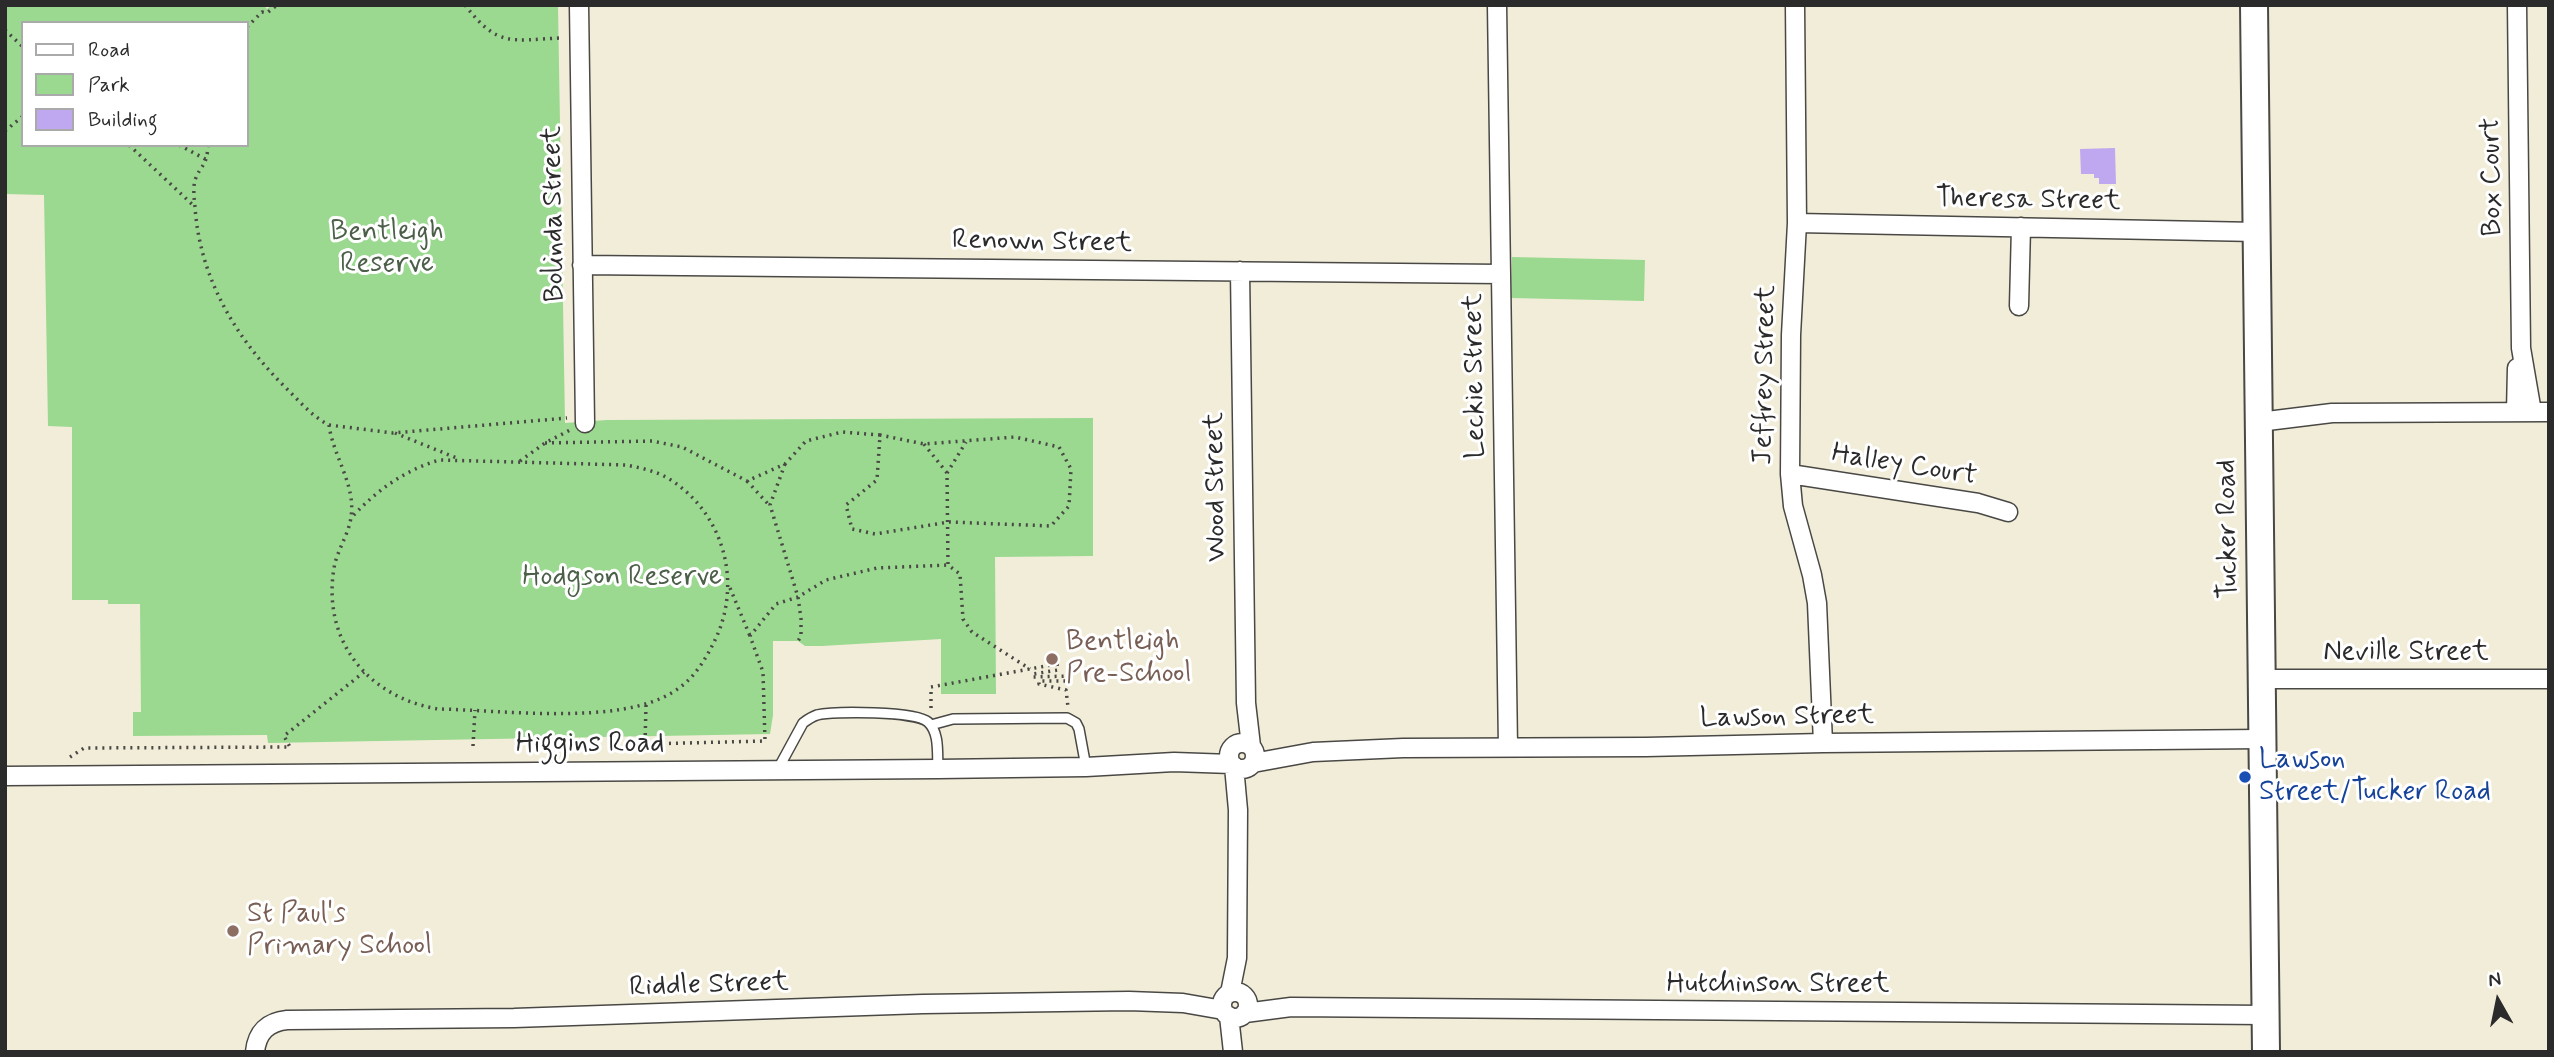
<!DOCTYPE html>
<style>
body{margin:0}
#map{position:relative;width:2554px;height:1057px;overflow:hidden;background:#f2edd9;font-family:Mynerve,sans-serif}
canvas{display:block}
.frame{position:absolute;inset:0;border:7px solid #2b2b2b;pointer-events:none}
.legend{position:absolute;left:21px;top:21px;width:228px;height:126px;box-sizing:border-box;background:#fff;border:2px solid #aaa;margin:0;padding:9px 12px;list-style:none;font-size:21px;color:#2b2b2b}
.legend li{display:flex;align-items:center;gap:14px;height:35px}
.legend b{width:35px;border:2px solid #aaa}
.north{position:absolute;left:2463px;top:966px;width:70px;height:70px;-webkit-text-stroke:5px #fff;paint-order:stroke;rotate:351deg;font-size:19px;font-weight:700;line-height:28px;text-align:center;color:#2b2b2b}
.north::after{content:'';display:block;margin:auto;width:24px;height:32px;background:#2b2b2b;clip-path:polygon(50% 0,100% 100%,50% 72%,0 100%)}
</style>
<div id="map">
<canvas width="2554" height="1057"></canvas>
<div class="frame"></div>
<ul class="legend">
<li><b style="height:9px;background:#fff"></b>Road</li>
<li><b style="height:19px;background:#9ad98f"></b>Park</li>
<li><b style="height:19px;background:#bfa8ef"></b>Building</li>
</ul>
<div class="north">N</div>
</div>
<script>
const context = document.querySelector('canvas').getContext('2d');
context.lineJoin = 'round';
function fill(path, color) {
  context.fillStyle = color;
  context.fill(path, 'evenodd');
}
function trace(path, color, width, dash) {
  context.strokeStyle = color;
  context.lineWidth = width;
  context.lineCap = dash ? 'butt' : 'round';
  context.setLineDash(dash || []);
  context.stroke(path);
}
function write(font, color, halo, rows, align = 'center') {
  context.font = font + ' Mynerve,sans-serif';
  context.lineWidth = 6;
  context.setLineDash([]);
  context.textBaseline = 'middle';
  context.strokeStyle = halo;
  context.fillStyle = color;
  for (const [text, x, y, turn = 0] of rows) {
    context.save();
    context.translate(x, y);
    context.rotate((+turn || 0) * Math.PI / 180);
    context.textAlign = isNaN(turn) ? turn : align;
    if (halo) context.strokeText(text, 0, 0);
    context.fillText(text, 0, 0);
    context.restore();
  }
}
fill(new Path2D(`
 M5,5h259l3,4 5,-4h286l7,418 42,-3 486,-2v138l-98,1 1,137h-55v-55l-119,7h-17l-7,-5h-25v74l-3,19 -502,9 -1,-8 -134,1v-24h8l-1,-108h-32v-4h-36v-173l-24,-1 -4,-231 -39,-1zM23,23h224v122h-224z
 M1512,257l133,3 -1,41 -133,-3z`), '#9ad98f');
fill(new Path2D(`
 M2115,148l1,36h-17v-6h-5v-4h-13l-1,-25z`), '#bfa8ef');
const lane = new Path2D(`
 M931,725l22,-6 114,-1 9,5 3,6 7,38
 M778,769l25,-46c4,-3 8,-6 14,-8 17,-4 99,-4 111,7 12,11 9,32 10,47`);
const street = new Path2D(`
 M579,5l6,418
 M1497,5l11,742
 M1795,5l2,218 -6,112 -1,139 3,32 19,69 5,28 6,140
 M2517,5l4,343 11,64
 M1797,223l460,9
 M582,265l919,9
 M1240,271l6,432 5,43
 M2019,306l2,-79
 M2516,412l1,-44
 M2259,422l73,-9 217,-1
 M1790,474l188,29 30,9
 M2262,679h287
 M1229 756a13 13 0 1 1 26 0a13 13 0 1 1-26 0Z
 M1253,763l60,-11 90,-4 243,-1 177,-4 439,-4
 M5,776l933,-7 148,-2 88,-5 57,2
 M1222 1005a13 13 0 1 1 26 0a13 13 0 1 1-26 0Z
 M1230,993l7,-35 1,-148 -4,-44
 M1245,1013l46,-6 975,8
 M1229,1016l4,36
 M255,1052c2,-20 13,-30 32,-32l227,-2 409,-14 206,-3 54,2 40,7`);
const secondary = new Path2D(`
 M2254,5l12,1047`);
trace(lane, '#494845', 12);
trace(street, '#494845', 21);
trace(secondary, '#494845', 30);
trace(new Path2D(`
 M465,5c33,43 46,35 96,33
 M247,27l15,-15 5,1 10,-8
 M5,30l18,17
 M5,131l18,-15
 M129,145l66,62
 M179,145l28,15
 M208,145c-1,22 -7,19 -13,35 -2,7 -1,19 0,27 5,73 42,133 93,183 13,13 25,27 41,35 4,31 27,60 22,92 -2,17 -14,33 -17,51 -12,72 33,129 104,141 64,1 181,17 235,-17 19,-11 31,-30 40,-48 30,-57 13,-128 -42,-164 -14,-9 -30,-12 -45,-15l-187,-5c-36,11 -63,31 -88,58
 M329,425l64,8 174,-15
 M395,433l64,26
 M545,443l107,-2 30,6 65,34 38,-17 21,-23 36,-9 38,3 -3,45 -31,25 6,24 23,5 74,-12 102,4 18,-20 2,-37 -12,-22 -44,-10 -91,7 -44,-9
 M924,444l23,29 1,92 12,9 3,45 9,13 58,37
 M520,461l25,-18 25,-13
 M785,464l-15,41 28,92 3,22v17l-3,5
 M947,473l19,-31
 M747,481l22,24
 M730,588l20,48
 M1057,664l1,6 -25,4v3l35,-1v5h-29v3l27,6 2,17
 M646,705l-1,39 120,-3 -2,-69 -13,-36 26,-32 22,-7 28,-17 51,-12 71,-3
 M931,708v-21l126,-23
 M473,746l2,-36
 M70,757l14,-9 206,-1 -6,-11 80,-64`), '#494845', 3.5, [2, 5]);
trace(lane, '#fff', 9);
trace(street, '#fff', 18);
trace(secondary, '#fff', 26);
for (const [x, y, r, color] of [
 [1052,659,7,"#8d6e63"],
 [2245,777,7,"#1a4fb4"],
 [233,931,7,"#8d6e63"]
]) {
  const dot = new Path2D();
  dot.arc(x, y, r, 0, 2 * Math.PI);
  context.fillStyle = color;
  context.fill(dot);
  trace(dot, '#fff', 2.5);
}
write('28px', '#2b2b2b', '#fff', [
 ["Box Court",2493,177,-91],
 ["Theresa Street",2028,201,1],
 ["Bolinda Street",555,214,-91],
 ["Renown Street",1042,243,1],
 ["Jeffrey Street",1766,375,-89],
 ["Leckie Street",1476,376,-91],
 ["Halley Court",1904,466,9],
 ["Wood Street",1217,487,-91],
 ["Tucker Road",2229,529,-91],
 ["Neville Street",2406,653],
 ["Lawson Street",1787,718,-1],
 ["Higgins Road",590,745],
 ["Hutchinson Street",1778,985],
 ["Riddle Street",709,986,-2]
]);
write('28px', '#4c5f49', '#fff', [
 ["Bentleigh",387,233],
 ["Reserve",387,265],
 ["Hodgson Reserve",622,578]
]);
write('28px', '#785e54', '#fff', [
 ["Bentleigh",1066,643],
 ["Pre-School",1066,675],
 ["St Paul's",247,915],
 ["Primary School",247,947]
], 'left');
write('28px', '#164399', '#fff', [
 ["Lawson",2259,761],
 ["Street/Tucker Road",2259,793]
], 'left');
</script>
